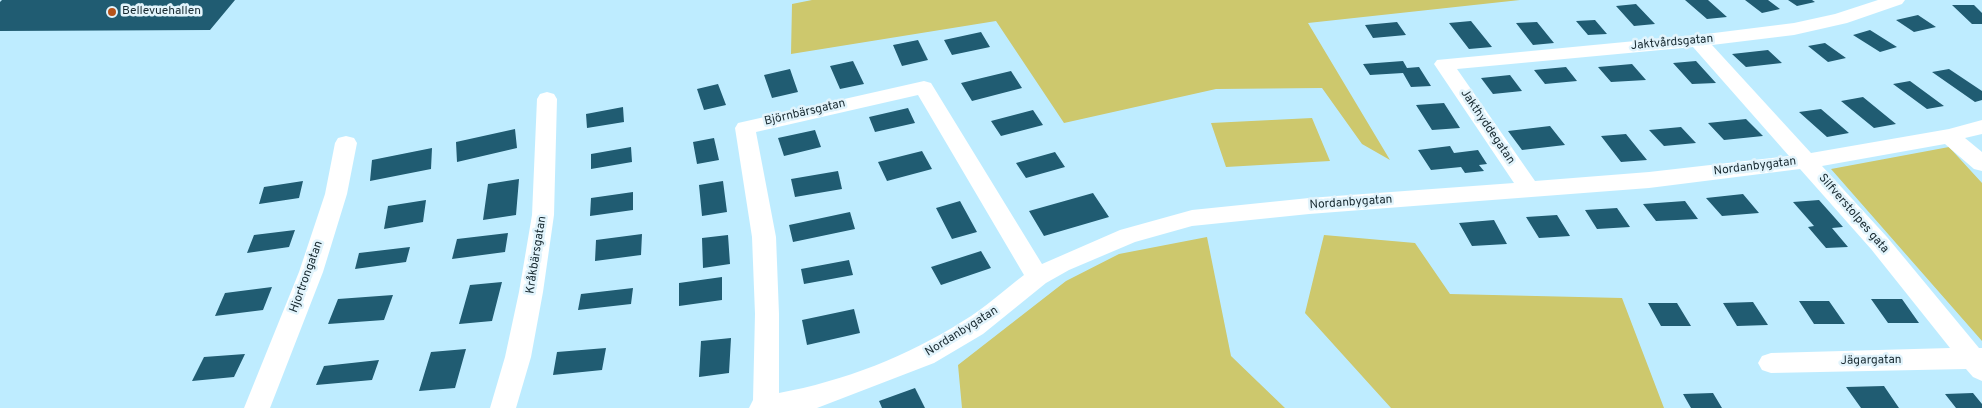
<!DOCTYPE html>
<meta charset="utf-8">
<style>
body{margin:0}
canvas{display:block;background:#beecff}
</style>
<canvas width="1982" height="408"></canvas>
<script>
const context = document.querySelector('canvas').getContext('2d');
context.lineJoin = 'round';
function fill(path, color) {
  context.fillStyle = color;
  context.fill(path, 'evenodd');
}
function trace(path, color, width, dash) {
  context.strokeStyle = color;
  context.lineWidth = width;
  context.lineCap = dash ? 'butt' : 'round';
  context.setLineDash(dash || []);
  context.stroke(path);
}
function write(font, color, halo, rows, align = 'center') {
  context.font = font + ' Overpass,sans-serif';
  context.lineWidth = 5;
  context.setLineDash([]);
  context.textBaseline = 'middle';
  context.strokeStyle = halo;
  context.fillStyle = color;
  for (const [text, x, y, turn = 0] of rows) {
    context.save();
    context.translate(x, y);
    context.rotate((+turn || 0) * Math.PI / 180);
    context.textAlign = isNaN(turn) ? turn : align;
    if (halo) context.strokeText(text, 0, 0);
    context.fillText(text, 0, 0);
    context.restore();
  }
}
fill(new Path2D(`
 M812,0h708l-212,23 82,137 -28,-16 -40,-56 -106,1 -152,34 -68,-102 -205,33 1,-50z
 M1312,118l18,43 -104,6 -15,-44z
 M1949,147l33,36v158l-151,-172z
 M1324,235l91,8 35,51 172,4 42,110h-273l-86,-95z
 M1207,237l24,119 54,52h-323l-4,-43 108,-84 53,-27z`), '#cdc86d');
fill(new Path2D(`
 M2,0h233l-25,30 -210,1v-29z
 M1685,0h23l19,17 -20,2z
 M1745,0h23l12,9 -18,4z
 M1788,0h24l3,2 -18,4z
 M1636,4l19,20 -21,2 -18,-20z
 M1952,5h22l8,8v11h-10z
 M1918,15l18,12 -22,5 -18,-12z
 M1595,20l12,14 -19,1 -12,-14z
 M1471,21l21,26 -23,2 -20,-26z
 M1397,22l9,13 -33,3 -8,-13z
 M1537,22l17,21 -21,2 -17,-22z
 M1870,30l27,17 -17,5 -27,-17z
 M981,32l9,15 -38,8 -8,-15z
 M918,40l10,20 -26,6 -9,-21z
 M1825,43l21,15 -18,4 -20,-16z
 M1768,50l14,13 -36,4 -14,-13z
 M853,61l11,23 -24,5 -10,-23z
 M1403,61l4,7 12,-1 12,19 -20,1 -8,-14 -33,2 -7,-11z
 M1696,61l20,22 -24,1 -19,-21z
 M1632,64l14,16 -35,2 -13,-15z
 M1566,67l11,14 -32,3 -11,-14z
 M790,69l8,23 -26,6 -8,-23z
 M1949,69l33,22v9l-7,2 -43,-30z
 M1011,71l11,17 -50,13 -11,-18z
 M1510,75l12,16 -29,3 -12,-16z
 M1910,81l34,25 -17,3 -34,-25z
 M718,84l8,21 -22,5 -7,-21z
 M1863,97l33,27 -22,4 -33,-27z
 M1444,103l16,25 -28,2 -16,-25z
 M623,107l1,15 -37,6 -1,-14z
 M908,108l7,15 -40,9 -6,-15z
 M1821,109l28,24 -22,4 -28,-25z
 M1033,110l10,15 -42,11 -10,-15z
 M1746,119l17,17 -39,4 -16,-17z
 M1550,126l15,19 -43,5 -14,-19z
 M1681,127l15,16 -32,3 -15,-16z
 M515,129l2,19 -60,14 -1,-20z
 M815,130l6,17 -37,9 -6,-18z
 M1626,134l21,26 -26,2 -20,-26z
 M714,138l5,22 -22,4 -4,-22z
 M1450,146l4,7 24,-3 9,14 -8,1 5,6 -19,2 -4,-6 -30,3 -13,-20z
 M631,147l1,15 -41,7v-15z
 M432,148l-1,21 -61,12 2,-21z
 M922,151l10,18 -45,12 -9,-19z
 M1055,152l10,15 -39,11 -10,-15z
 M838,171l4,18 -47,8 -4,-18z
 M519,179l-3,36 -33,5 5,-36z
 M303,181l-4,17 -40,6 5,-17z
 M723,181l4,31 -25,4 -3,-31z
 M633,192v18l-43,6 1,-18z
 M1093,193l16,24 -65,19 -15,-25z
 M1743,194l16,19 -37,3 -16,-18z
 M426,200l-3,22 -39,7 4,-23z
 M1819,200l24,27 -11,1 16,19 -22,1 -18,-21 6,-1 -21,-24z
 M960,201l17,31 -25,7 -16,-31z
 M1685,201l13,18 -42,2 -13,-17z
 M1617,208l13,19 -33,2 -12,-19z
 M850,212l5,17 -62,13 -4,-17z
 M1557,215l13,21 -31,2 -13,-21z
 M1494,220l13,24 -35,2 -13,-23z
 M295,230l-6,17 -42,6 7,-18z
 M508,233l-3,19 -53,7 5,-20z
 M642,234l-1,21 -46,6 1,-21z
 M728,235l2,29 -27,4 -1,-30z
 M410,247l-4,15 -51,7 4,-16z
 M981,251l10,17 -50,17 -10,-18z
 M849,260l4,15 -49,9 -3,-15z
 M722,277v23l-43,6v-23z
 M502,282l-10,39 -33,3 11,-39z
 M272,287l-9,23 -48,6 10,-23z
 M633,288l-2,16 -53,6 3,-16z
 M393,295l-9,25 -56,4 10,-25z
 M1871,299h31l17,24h-31z
 M1799,301h30l16,23h-31z
 M1753,302l15,23 -31,1 -14,-23z
 M1648,303h29l14,23h-30z
 M854,309l6,24 -53,12 -5,-25z
 M731,338l-2,35 -30,4 2,-36z
 M606,348l-4,22 -49,5 4,-23z
 M466,349l-11,39 -36,3 12,-39z
 M245,354l-11,23 -42,4 12,-24z
 M379,360l-7,20 -56,5 8,-19z
 M1884,386l15,22h-38l-15,-21z
 M915,388l10,20h-43l-3,-7z
 M1713,393l9,15h-31l-8,-14z
 M1973,393l9,11v4h-26l-11,-14z`), '#205c72');
fill(new Path2D(`
 M1878,0h27l-3,4 -55,19 -53,12 -82,10 99,108 138,-24 33,-9v14l-17,4 17,14v19l-8,-2 -29,-25 -123,22 65,71 92,111h3v33l-9,-4 -7,-8 -195,4 -9,-3 -4,-7 4,-7 9,-3 179,-5 -79,-99 -71,-80 -151,19 -340,26 -117,12 -57,16 -66,28 -23,13 -63,51 -49,29 -117,45h-68l4,-8 2,-86 -3,-77 -17,-109 3,-5 186,-42 7,2 111,181 78,-34 72,-20 117,-12 205,-15 -80,-119 3,-4 261,-25 96,-12 41,-9zM1693,47l96,109 -140,16 -114,9 -78,-112zM918,95l106,180c-20,15 -39,33 -61,46 -55,35 -119,60 -184,72v-79l-3,-77 -20,-105z
 M547,92l7,2 3,5 -3,116 -11,77 -12,65 -15,51h-26l15,-51 14,-65 13,-77 5,-116 3,-5z
 M346,136l8,2 3,5 -10,51 -24,78 -53,136h-26l55,-136 26,-78 10,-51 3,-5z`), '#fff');
for (const [x, y, r, color] of [
 [112,12,5,"#b6531a"]
]) {
  const dot = new Path2D();
  dot.arc(x, y, r, 0, 2 * Math.PI);
  context.fillStyle = color;
  context.fill(dot);
  trace(dot, '#e2f4fc', 2);
}
write('12px', '#182a31', '#e2f4fc', [
 ["Bellevuehallen",122,12]
], 'left');
write('12px', '#182a31', '#e2f4fc', [
 ["Jaktvårdsgatan",1672,43,-5],
 ["Björnbärsgatan",805,113,-13],
 ["Jakthyddegatan",1487,127,56],
 ["Nordanbygatan",1755,167,-7],
 ["Nordanbygatan",1351,203,-4],
 ["Silfverstolpes gata",1853,214,49],
 ["Kråkbärsgatan",537,255,-81],
 ["Hjortrongatan",307,277,-70],
 ["Nordanbygatan",962,332,-32],
 ["Jägargatan",1871,361,-1]
]);
</script>
